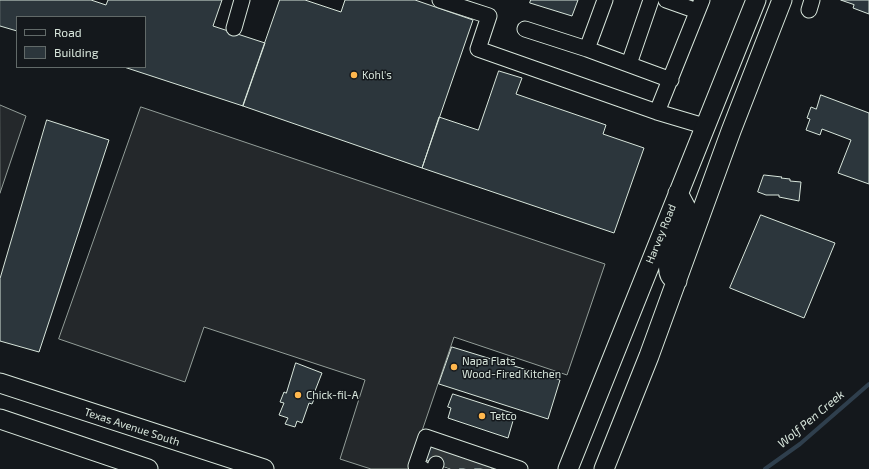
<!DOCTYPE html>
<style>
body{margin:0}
#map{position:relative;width:869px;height:469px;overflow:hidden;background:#14181c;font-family:"Exo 2",sans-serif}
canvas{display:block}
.legend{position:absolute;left:16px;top:16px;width:130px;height:52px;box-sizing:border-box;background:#14181c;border:1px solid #626a69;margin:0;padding:5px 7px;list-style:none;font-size:12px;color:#d8e6dc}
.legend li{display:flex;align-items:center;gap:8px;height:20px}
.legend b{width:20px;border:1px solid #626a69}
</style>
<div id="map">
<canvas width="869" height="469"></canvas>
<ul class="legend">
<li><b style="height:5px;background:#14181c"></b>Road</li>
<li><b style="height:11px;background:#2c363c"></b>Building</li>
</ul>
</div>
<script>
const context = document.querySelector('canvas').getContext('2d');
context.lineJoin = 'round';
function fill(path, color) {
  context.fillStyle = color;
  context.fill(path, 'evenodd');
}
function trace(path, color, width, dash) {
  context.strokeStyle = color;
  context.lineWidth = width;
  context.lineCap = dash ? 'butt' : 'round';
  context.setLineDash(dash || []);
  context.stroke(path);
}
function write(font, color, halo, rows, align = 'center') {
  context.font = font + ' "Exo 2",sans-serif';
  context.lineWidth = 3;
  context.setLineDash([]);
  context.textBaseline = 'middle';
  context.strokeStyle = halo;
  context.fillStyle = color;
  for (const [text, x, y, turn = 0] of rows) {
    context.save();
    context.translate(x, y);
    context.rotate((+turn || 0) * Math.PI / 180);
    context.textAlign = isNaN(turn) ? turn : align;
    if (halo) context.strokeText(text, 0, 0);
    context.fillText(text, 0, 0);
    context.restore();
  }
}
const parking = new Path2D(`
 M0,105l26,11 -26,77z
 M141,107l464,157 -38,111 -113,-38 -45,132h-38l-31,-10 25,-79 -161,-53 -19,55 -126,-43z`);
fill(parking, '#24282b');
trace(parking, '#939e99', 1);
trace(new Path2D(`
 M765,469l35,-25 69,-60`), '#2f3f4d', 4);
const building = new Path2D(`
 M0,0h91l15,5 2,-5h114l-9,26 52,17 -22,63 -119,-39h21v-50h-128v14l-17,-5z
 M280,0h25l36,12 4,-12h70l58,20 -51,148 -179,-62z
 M531,0h47l-6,16 -42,-13z
 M841,0h28v14l-16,-6 1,-3z
 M499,71l23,7 -6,16 90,31 -3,9 41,14 -30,85 -192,-65 17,-51 39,13z
 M821,95l48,18v71l-31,-11 13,-33 -29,-11 -2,6 -14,-5 4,-11 -3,-1 4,-11 5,2z
 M47,120l62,20 -70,212 -39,-11v-62z
 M764,175l18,2 -1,1 9,1v2l11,1 -2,19 -20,-4v-2h-13l-8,-3z
 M761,215l74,28 -31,75 -74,-30z
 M452,347l108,33 -12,39 -109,-35z
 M296,363l26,10 -9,23 2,1 -3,7 -3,-1 -7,20 -5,-2 -2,6 -10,-3 3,-6 -9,-3 5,-12 -4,-1 4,-10 2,1z
 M453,394l62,20 -7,24 -60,-20 3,-10 -3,-1z
 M427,445l71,24h-47l-29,-10z`);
fill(building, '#2c363c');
trace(building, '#d8e6dc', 1);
trace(new Path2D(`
 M436,464l5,-15
 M451,469l5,-14
 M466,469l4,-10
 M483,469l2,-5`), '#313739', 15, [15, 8]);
const minor = new Path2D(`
 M440,0l49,16 -11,33 179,63
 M605,0l-18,49 84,31
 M666,0l31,11
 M702,0l-45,112 47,14
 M809,10l3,-10
 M234,28l8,-28
 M525,29l62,20
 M629,64l22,-64
 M423,469l-7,-3 10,-29 94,32
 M434,469l2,-5`);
const major = new Path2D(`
 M677,281c-2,-1 -6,-4 -7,-6 -7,-13 12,-49 18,-63l-10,-19
 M0,383l264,86
 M0,419l148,50
 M568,469l188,-469
 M604,469l45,-113 82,-225 51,-131`);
trace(minor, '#d8e6dc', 17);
trace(major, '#d8e6dc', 21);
trace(minor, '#14181c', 15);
trace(major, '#14181c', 19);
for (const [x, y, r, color] of [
 [354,75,4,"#ffb74d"],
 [454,367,4,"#ffb74d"],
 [298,395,4,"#ffb74d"],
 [482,416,4,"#ffb74d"]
]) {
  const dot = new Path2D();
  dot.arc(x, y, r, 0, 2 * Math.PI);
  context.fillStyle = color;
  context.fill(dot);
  trace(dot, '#14181c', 1.5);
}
write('11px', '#d8e6dc', '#14181c', [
 ["Kohl's",362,75],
 ["Napa Flats",462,361],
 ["Wood-Fired Kitchen",462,374],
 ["Chick-fil-A",306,395],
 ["Tetco",490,416]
], 'left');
write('11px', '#d8e6dc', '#14181c', [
 ["Harvey Road",661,234,-68],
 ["Texas Avenue South",132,427,18]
]);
write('italic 12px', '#d8e6dc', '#14181c', [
 ["Wolf Pen Creek",811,419,-40]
]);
</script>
